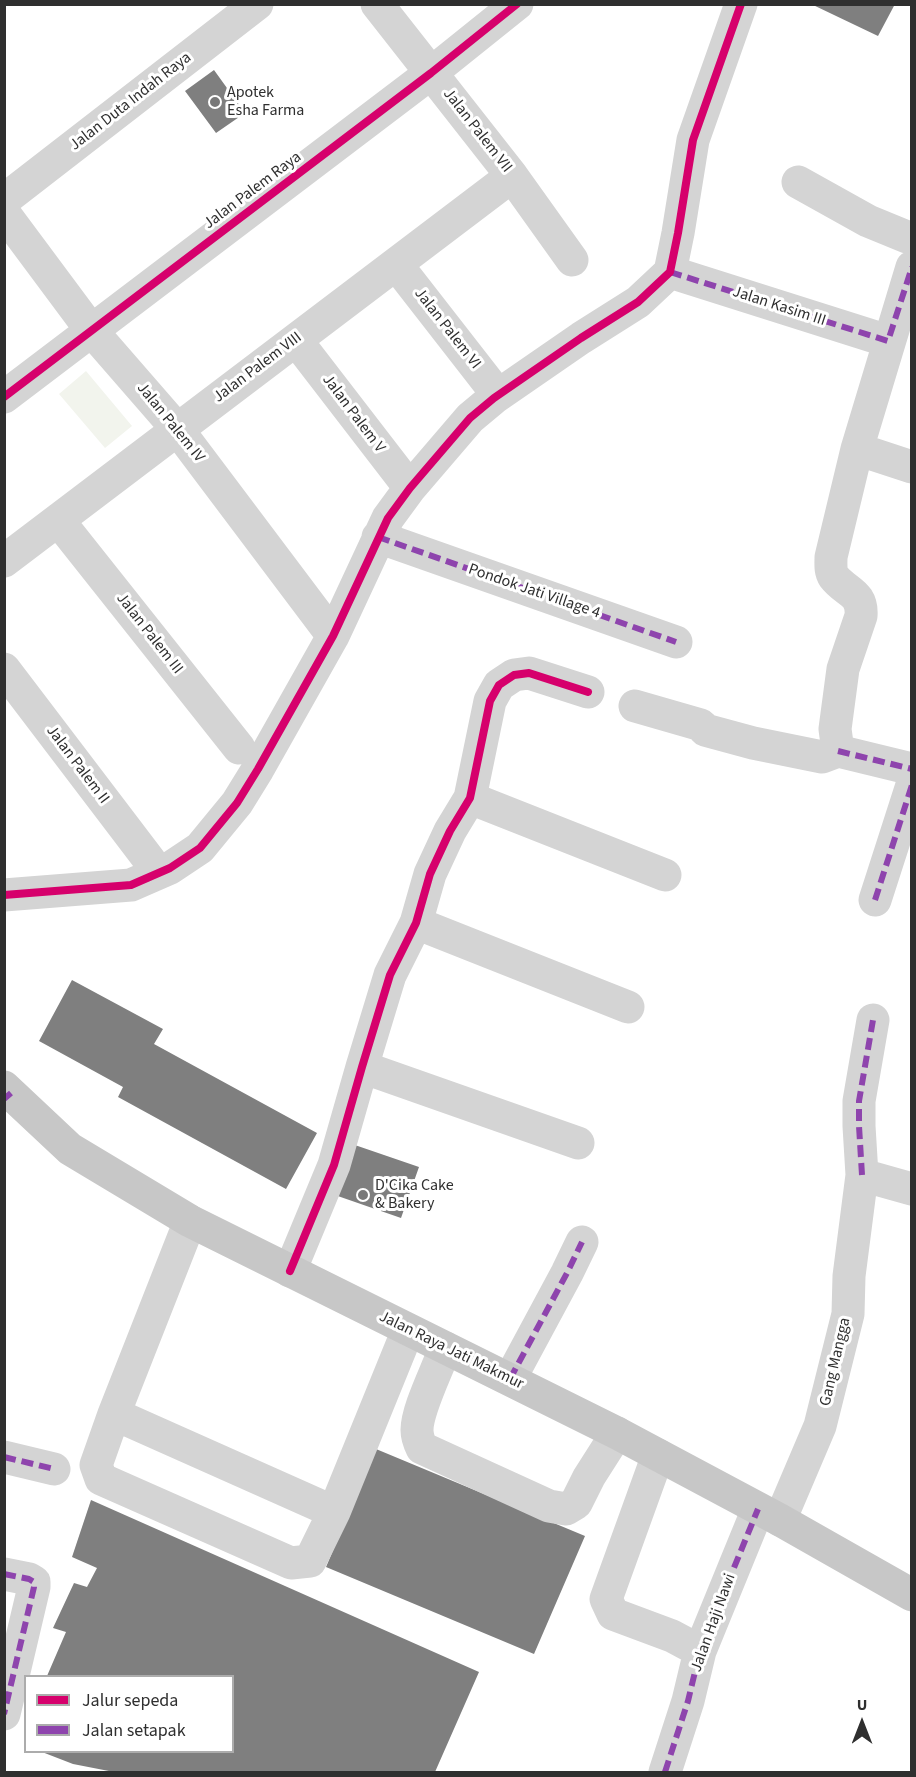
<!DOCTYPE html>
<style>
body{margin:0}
#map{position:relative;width:916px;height:1777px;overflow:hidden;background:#fff;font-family:"Source Sans 3",sans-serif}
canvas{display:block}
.frame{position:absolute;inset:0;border:6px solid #2f2f2f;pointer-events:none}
.legend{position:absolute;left:24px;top:1675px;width:210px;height:78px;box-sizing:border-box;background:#fff;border:2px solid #acacac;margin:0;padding:8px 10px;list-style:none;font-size:18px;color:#2f2f2f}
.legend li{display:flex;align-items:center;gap:12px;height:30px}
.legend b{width:30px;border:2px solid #acacac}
.north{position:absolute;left:832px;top:1693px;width:60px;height:60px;-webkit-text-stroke:4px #fff;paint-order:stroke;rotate:0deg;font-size:16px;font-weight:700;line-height:24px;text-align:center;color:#2f2f2f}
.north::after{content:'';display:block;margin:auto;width:21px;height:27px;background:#2f2f2f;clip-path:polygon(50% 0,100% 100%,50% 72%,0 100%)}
</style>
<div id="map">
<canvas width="916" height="1777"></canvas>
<div class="frame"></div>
<ul class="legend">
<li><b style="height:8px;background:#d6006c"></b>Jalur sepeda</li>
<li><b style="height:8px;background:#8e44ad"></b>Jalan setapak</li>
</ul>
<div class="north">U</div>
</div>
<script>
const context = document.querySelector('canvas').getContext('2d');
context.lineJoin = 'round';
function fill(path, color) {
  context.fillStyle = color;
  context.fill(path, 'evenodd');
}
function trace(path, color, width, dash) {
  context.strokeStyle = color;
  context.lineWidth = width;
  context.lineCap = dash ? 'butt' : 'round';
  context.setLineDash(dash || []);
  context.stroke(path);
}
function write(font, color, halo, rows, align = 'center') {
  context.font = font + ' "Source Sans 3",sans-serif';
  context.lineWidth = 6;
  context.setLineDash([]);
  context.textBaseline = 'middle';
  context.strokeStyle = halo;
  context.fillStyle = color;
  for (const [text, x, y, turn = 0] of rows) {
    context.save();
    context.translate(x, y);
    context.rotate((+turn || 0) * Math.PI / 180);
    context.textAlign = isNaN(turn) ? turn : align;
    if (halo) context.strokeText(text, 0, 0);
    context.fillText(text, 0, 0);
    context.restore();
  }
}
fill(new Path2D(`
 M86,371l46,55 -27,22 -46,-54z`), '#f2f4ed');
fill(new Path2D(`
 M811,4h84l-17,32z
 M214,70l31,43 -29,20 -31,-42z
 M72,980l91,49 -9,15 163,89 -31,56 -168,-92 5,-10 -84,-46z
 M349,1143l70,24 -18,51 -69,-24z
 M376,1449l209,87 -51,118 -208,-87z
 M91,1500l388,172 -44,100h-321l-41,-8 -31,-12h190v-76h-185l19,-44 -13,-4 21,-45 13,4 10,-19 -25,-11z`), '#7f7f7f');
trace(new Path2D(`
 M377,4l135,172 60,84
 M798,182l70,39 39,16
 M4,200l253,-196
 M4,213l87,117 87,100 155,206
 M396,264l102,131
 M670,272l218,69
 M296,340l114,148
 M4,397l427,-324 86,-69
 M857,449l55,18
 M58,520l181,228
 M378,537l298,105
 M4,561l508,-385
 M4,669l146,192
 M635,706l66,19 4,5 48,13 69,14 16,-6 74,18
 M838,751l-3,-22 8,-60 18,-53c2,-24 -16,-24 -27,-39 -4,-6 -3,-13 -3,-20l26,-108 55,-182
 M470,798l195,77
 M4,895l127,-10 39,-17 30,-20 37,-45 21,-34 75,-133 55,-118 22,-30 60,-70 24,-20 87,-60 57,-36 32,-30 8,-39 15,-93 48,-136
 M875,900l37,-115
 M416,923l212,84
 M362,1067l216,76
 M862,1175l-3,-49v-25l14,-81
 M190,1221l-76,193 -18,51 5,14 190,84 19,-2 24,-49 74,-182
 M290,1271l44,-106 28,-98 28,-92 26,-52 14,-49 20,-43 20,-33 20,-97 9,-16 15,-10 15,-2 59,19
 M445,1348c-7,21 -28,61 -28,82 0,7 2,12 5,18l127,58 17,3 10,-6 13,-26 28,-44
 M510,1379l57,-106 15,-31
 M114,1414l220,98
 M658,1455l-52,144 7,15 59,22 28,15
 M4,1457l50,12
 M780,1520l40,-94 28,-112 1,-38 13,-101 50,14
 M4,1574l25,5 5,3v5l-30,127
 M665,1772l23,-71 12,-50 58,-142`), '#d4d4d4', 33);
trace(new Path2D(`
 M4,1087l66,62 120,72 427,212 163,87 132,75`), '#c7c7c7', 33);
trace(new Path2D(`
 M670,272l218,69 24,-74
 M378,537l298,105
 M838,751l74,18
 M875,900l37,-115
 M4,1099l7,-6
 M862,1175l-3,-49v-25l14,-81
 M510,1379l57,-106 15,-31
 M4,1457l50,12
 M4,1574l25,5 5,3v5l-30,127
 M665,1772l23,-71 12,-50 58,-142`), '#8e44ad', 6, [12, 6]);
trace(new Path2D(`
 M4,397l427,-324 86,-69
 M4,895l127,-10 39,-17 30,-20 37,-45 21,-34 75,-133 55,-118 22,-30 60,-70 24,-20 87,-60 57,-36 32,-30 8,-39 15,-93 48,-136
 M290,1271l44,-106 28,-98 28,-92 26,-52 14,-49 20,-43 20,-33 20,-97 9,-16 15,-10 15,-2 59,19`), '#d6006c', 8);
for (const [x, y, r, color] of [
 [215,102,6,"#787878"],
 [363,1195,6,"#787878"]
]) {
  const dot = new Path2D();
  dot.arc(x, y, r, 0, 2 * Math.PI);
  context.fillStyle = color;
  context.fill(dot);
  trace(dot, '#fff', 2);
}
write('16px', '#2f2f2f', '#fff', [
 ["Apotek",227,93],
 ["Esha Farma",227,111],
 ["D'Cika Cake",375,1186],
 ["& Bakery",375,1204]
], 'left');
write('16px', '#2f2f2f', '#fff', [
 ["Jalan Duta Indah Raya",131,102,-38],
 ["Jalan Palem VII",477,131,52],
 ["Jalan Palem Raya",253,191,-37],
 ["Jalan Kasim III",779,307,18],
 ["Jalan Palem VI",447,329,52],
 ["Jalan Palem VIII",258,368,-37],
 ["Jalan Palem V",353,414,53],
 ["Jalan Palem IV",170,423,51],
 ["Pondok Jati Village 4",534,592,19],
 ["Jalan Palem III",149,634,52],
 ["Jalan Palem II",77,765,53],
 ["Jalan Raya Jati Makmur",451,1351,26],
 ["Gang Mangga",836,1362,-77],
 ["Jalan Haji Nawi",714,1623,-70]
]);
</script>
